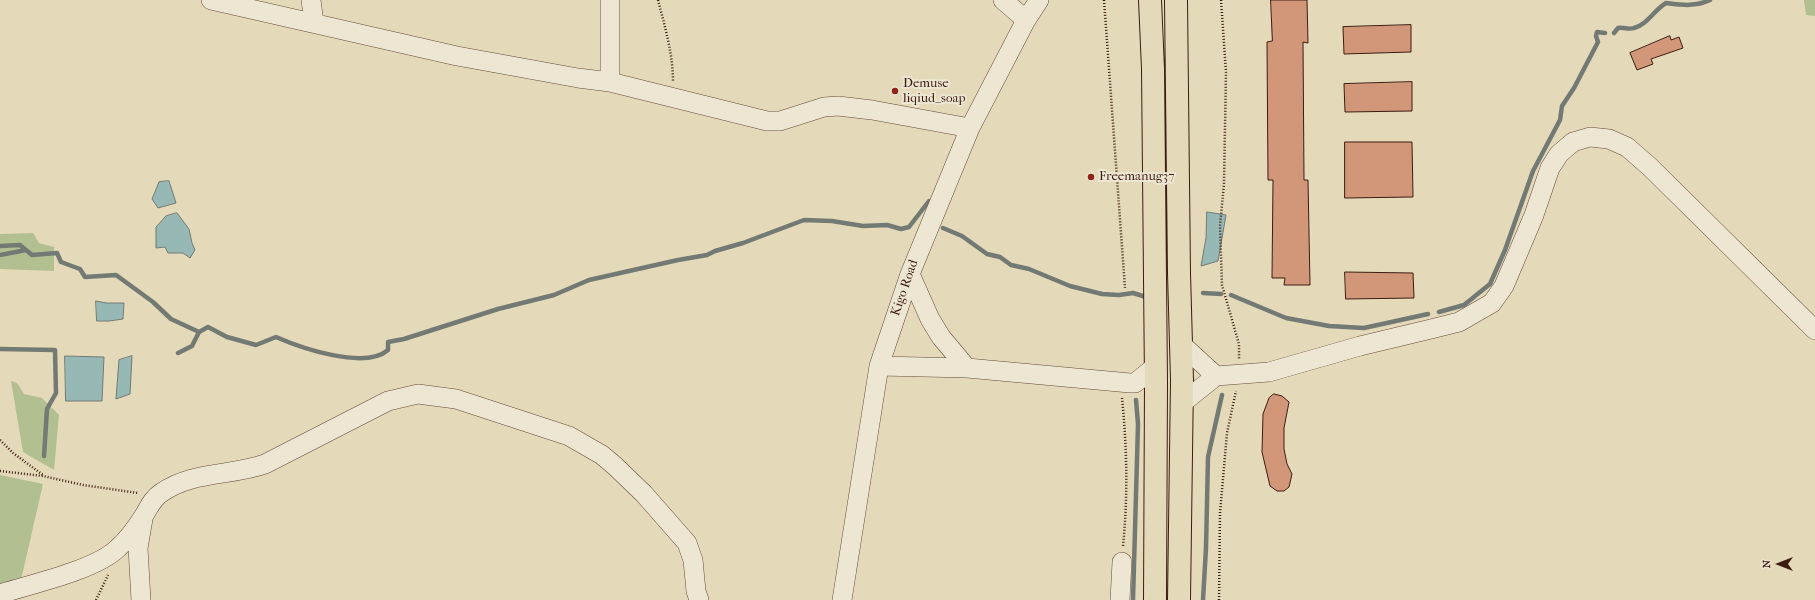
<!DOCTYPE html>
<style>
body{margin:0}
#map{position:relative;width:1815px;height:600px;overflow:hidden;background:#e4d9b9;font-family:"IM FELL French Canon",serif}
canvas{display:block}
.north{position:absolute;left:1759px;top:544px;width:40px;height:40px;-webkit-text-stroke:3px #ede6d2;paint-order:stroke;rotate:270deg;font-size:11px;font-weight:700;line-height:16px;text-align:center;color:#3c1c10}
.north::after{content:'';display:block;margin:auto;width:14px;height:18px;background:#3c1c10;clip-path:polygon(50% 0,100% 100%,50% 72%,0 100%)}
</style>
<div id="map">
<canvas width="1815" height="600"></canvas>
<div class="north">N</div>
</div>
<script>
const context = document.querySelector('canvas').getContext('2d');
context.lineJoin = 'round';
function fill(path, color) {
  context.fillStyle = color;
  context.fill(path, 'evenodd');
}
function trace(path, color, width, dash) {
  context.strokeStyle = color;
  context.lineWidth = width;
  context.lineCap = dash ? 'butt' : 'round';
  context.setLineDash(dash || []);
  context.stroke(path);
}
function write(font, color, halo, rows, align = 'center') {
  context.font = font + ' "IM FELL French Canon",serif';
  context.lineWidth = 4;
  context.setLineDash([]);
  context.textBaseline = 'middle';
  context.strokeStyle = halo;
  context.fillStyle = color;
  for (const [text, x, y, turn = 0] of rows) {
    context.save();
    context.translate(x, y);
    context.rotate((+turn || 0) * Math.PI / 180);
    context.textAlign = isNaN(turn) ? turn : align;
    if (halo) context.strokeText(text, 0, 0);
    context.fillText(text, 0, 0);
    context.restore();
  }
}
fill(new Path2D(`
 M1804,0h11v16l-9,-1z
 M33,233l6,10 15,4v24l-54,-2v-35z
 M11,381l6,2 7,11 18,4 17,17 -5,55 -31,-18z
 M0,475l43,9 -22,96 -21,8z`), '#b2c091');
const water = new Path2D(`
 M169,181l7,22 -18,5 -6,-9 7,-17z
 M1207,212l19,3 -8,46 -17,5 5,-28z
 M177,213l12,16 3,14 3,7 -5,8 -7,-5h-15l-3,-6 -9,1v-21l10,-11z
 M96,301l10,2h18l-1,16 -14,2h-12z
 M65,356l39,1 -2,44h-36z
 M132,356l-2,38 -14,5 3,-39z`);
fill(water, '#97b9b6');
trace(water, '#737a74', 1);
trace(new Path2D(`
 M1614,33l4,-5c6,-1 11,2 16,0 14,-4 20,-18 32,-25 16,2 29,4 44,-3
 M943,228l19,8 25,18 13,3 11,8 18,4 41,17 32,8 17,1 14,-2 13,4
 M0,246l20,-1 12,10 25,-2 4,9 19,7 5,8 31,-2 37,27 18,17 28,13
 M0,255l26,-5
 M1203,293l18,1
 M1231,295l55,23 43,8 35,2 64,-14
 M1439,312l25,-7 26,-21 15,-34 28,-79 27,-51 2,-14 12,-18 24,-46 -2,-6 1,-4 8,1
 M0,349l55,1 1,43 -9,16 -3,47
 M178,353l14,-7 7,-14 9,-5 19,10 29,8 20,-8c25,11 89,33 112,13v-8l16,-3 94,-30 56,-14 35,-15 89,-20 29,-5 8,-4 28,-8 61,-23 28,1 31,5 24,-1 14,4 8,-2 20,-26 5,2
 M1133,600l5,-176 -2,-24
 M1203,600l3,-52 2,-91 14,-62`), '#737a74', 4.5);
const building = new Path2D(`
 M1271,0h36l1,43 -5,-1 1,138h4l2,105h-26l1,-7h-13l1,-98h-5l-1,-138 5,-1z
 M1411,25v27l-67,2 -1,-27z
 M1670,36l1,4 8,-3 4,11 -32,11 2,5 -16,6 -7,-17z
 M1412,82v29l-67,1 -1,-28z
 M1345,142h67l1,55 -68,1z
 M1345,272l68,1 1,25 -68,1z
 M1274,394l8,2 7,6 -5,26v21l3,15 5,10 -3,13 -5,4h-7l-7,-5 -8,-34 1,-38 6,-16z`);
fill(building, '#d29679');
trace(building, '#3c1c10', 1);
const minor = new Path2D(`
 M211,0l246,56 121,22 32,4 157,39h13l44,-14 14,-1 34,4 98,18
 M311,0l3,23
 M1003,0l23,20
 M610,82v-82
 M910,274l20,45 11,18 26,31
 M1181,344l35,32
 M879,366l88,2 163,15h5l21,-17
 M1181,404l35,-28 53,-4 91,-26 71,-17 28,-7 33,-19 12,-17 30,-71 16,-47 9,-14 14,-12 17,-5 19,2 18,8 23,20 165,163
 M0,594c31,-10 96,-24 118,-46 10,-9 18,-20 25,-31 6,-9 8,-17 18,-24 31,-22 70,-17 104,-29l123,-63 30,-7 38,5 113,37 33,19 13,11 29,28 43,49 6,17 3,31 3,9
 M141,600l-3,-52 5,-29
 M842,600l37,-234 31,-92 60,-146 56,-108 13,-20
 M1120,600l2,-38`);
const highway = new Path2D(`
 M1150,0l3,69 3,314 -1,217
 M1176,0l3,273 3,107 -3,220`);
trace(minor, '#664b3a', 20);
trace(highway, '#3c1c10', 24);
trace(new Path2D(`
 M658,0c7,27 15,54 15,82
 M1104,0l21,288
 M1221,0l5,72 -2,112 -4,42 2,59 17,59v15
 M1122,398c5,49 6,98 1,148
 M0,440l13,13 30,22
 M0,471l43,5 40,9 55,8
 M96,600l12,-25
 M1219,600l1,-87 7,-80 9,-42`), '#3c1c10', 2.5, [1, 2]);
trace(minor, '#ede6d2', 19);
trace(highway, '#e4d9b9', 22);
for (const [x, y, r, color] of [
 [895,91,4,"#8f2418"],
 [1091,177,4,"#8f2418"]
]) {
  const dot = new Path2D();
  dot.arc(x, y, r, 0, 2 * Math.PI);
  context.fillStyle = color;
  context.fill(dot);
  trace(dot, '#ede6d2', 1.5);
}
write('13px', '#3c1c10', '#ede6d2', [
 ["Demuse",903,84],
 ["liqiud_soap",903,99],
 ["Freemanug37",1099,177]
], 'left');
write('13px', '#3c1c10', '#ede6d2', [
 ["Kigo Road",905,288,-71]
]);
</script>
